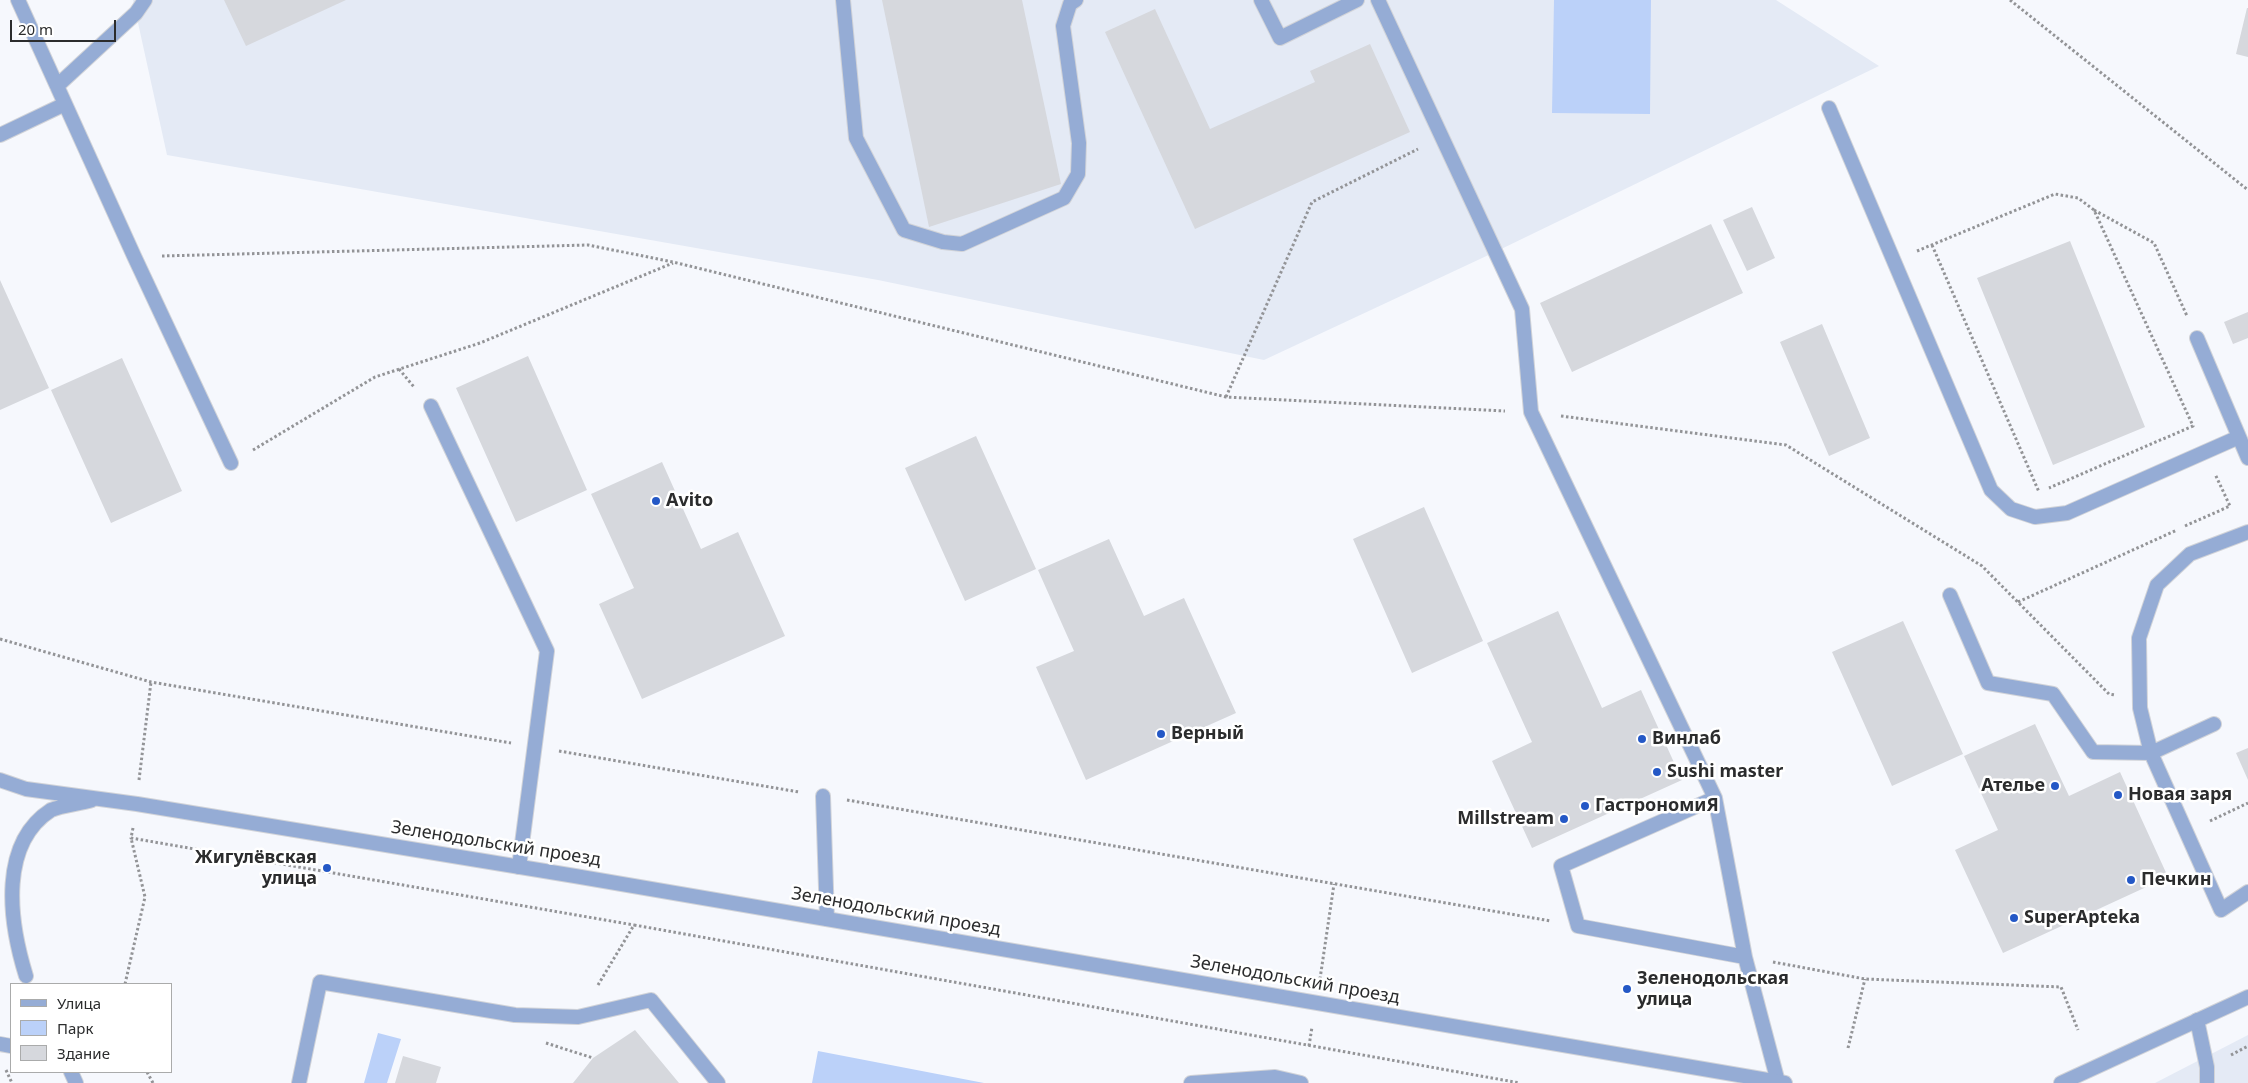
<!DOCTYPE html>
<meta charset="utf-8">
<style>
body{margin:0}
#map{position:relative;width:2248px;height:1083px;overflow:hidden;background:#f6f8fd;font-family:"Noto Sans",sans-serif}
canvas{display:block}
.legend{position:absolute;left:10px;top:983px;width:162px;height:90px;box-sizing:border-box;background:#fff;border:1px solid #aaabab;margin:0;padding:6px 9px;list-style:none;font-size:15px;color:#2b2c2d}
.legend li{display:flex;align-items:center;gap:10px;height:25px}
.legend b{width:25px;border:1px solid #aaabab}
.scale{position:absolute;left:10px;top:20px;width:106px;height:22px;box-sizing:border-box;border:2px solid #2b2c2d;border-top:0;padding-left:6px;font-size:15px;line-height:18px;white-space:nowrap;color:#2b2c2d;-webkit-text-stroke:4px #fff;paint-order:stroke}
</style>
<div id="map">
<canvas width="2248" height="1083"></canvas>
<ul class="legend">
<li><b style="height:6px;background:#95acd5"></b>Улица</li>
<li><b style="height:14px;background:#bbd1f9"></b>Парк</li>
<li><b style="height:14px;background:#d6d8dd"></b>Здание</li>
</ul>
<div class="scale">20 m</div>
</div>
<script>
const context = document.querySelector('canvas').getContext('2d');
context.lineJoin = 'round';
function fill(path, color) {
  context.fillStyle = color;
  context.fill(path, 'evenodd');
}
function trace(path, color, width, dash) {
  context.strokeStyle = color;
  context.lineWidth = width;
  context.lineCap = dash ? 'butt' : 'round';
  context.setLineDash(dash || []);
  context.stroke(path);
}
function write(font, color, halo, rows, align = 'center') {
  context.font = font + ' "Noto Sans",sans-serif';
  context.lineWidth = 5;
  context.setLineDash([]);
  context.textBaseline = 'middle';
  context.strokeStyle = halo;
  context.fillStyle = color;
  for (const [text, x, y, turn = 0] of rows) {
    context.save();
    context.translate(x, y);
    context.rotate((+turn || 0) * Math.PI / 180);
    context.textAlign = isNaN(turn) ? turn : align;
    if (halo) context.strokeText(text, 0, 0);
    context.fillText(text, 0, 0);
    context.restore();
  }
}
fill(new Path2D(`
 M133,0h1643l103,66 -384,186 -231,108 -386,-80 -711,-125z
 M2248,1035v48h-93z`), '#e4eaf5');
fill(new Path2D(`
 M1554,0h97l-1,114 -98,-1z
 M378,1033l23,6 -14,44h-23z
 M818,1051l166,32h-172z`), '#bbd1f9');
fill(new Path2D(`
 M224,0h122l-100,46z
 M882,0h140l39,184 -132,43z
 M2247,8h1v49l-12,-3z
 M1155,9l55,120 105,-47 -5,-11 60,-27 40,88 -215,97 -90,-197z
 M1752,207l23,51 -28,13 -24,-51z
 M1711,224l32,69 -171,79 -32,-69z
 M2070,241l75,186 -92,38 -76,-187z
 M0,280l49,108 -49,22z
 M2248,312v26l-15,6 -9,-22z
 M1822,324l48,114 -41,18 -49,-114z
 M528,356l59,134 -71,32 -60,-134z
 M122,358l60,133 -71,32 -60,-133z
 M976,436l60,133 -71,32 -60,-133z
 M662,462l39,87 37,-17 47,104 -143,63 -43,-95 35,-16 -43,-94z
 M1424,507l59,134 -71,32 -59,-134z
 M1109,539l35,77 40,-18 52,115 -150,67 -50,-113 38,-16 -36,-81z
 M1558,611l44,97 39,-18 41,90 -150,68 -40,-87 40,-19 -45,-99z
 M1903,621l60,133 -71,32 -60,-134z
 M2035,724l34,72 51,-24 48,105 -165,76 -48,-103 43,-20 -34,-74z
 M2248,748v32l-12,-27z
 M635,1030l44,53h-106l20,-25z
 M403,1056l38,11 -5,16h-41z`), '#d6d8dd');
const service = new Path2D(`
 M18,0l116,256 97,207
 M843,0l13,138 48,92 39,12 19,2 102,-46 14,-24 1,-31 -16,-117 7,-22 6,-4
 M1261,0l19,38 77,-38
 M1378,0l144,309 9,103 184,386 30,159 33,125
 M57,86l79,-73 9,-13
 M1829,108l162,382 20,19 24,8 32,-4 172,-76
 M0,135l65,-31
 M2197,338l51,120
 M431,406l116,245 -28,216
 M1950,595l38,88 65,11 40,58 58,1 70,157 27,-18
 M2214,724l-63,29 -11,-45 -1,-70 18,-53 33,-31 58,-22
 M823,796l4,123
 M1715,798l-154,68 17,60 167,31
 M2197,1020l10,47v16
 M0,1044l11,2
 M299,1083l21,-101 195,33 63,2 73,-17 67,83
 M1191,1083l84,-6 26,6`);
const tertiary = new Path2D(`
 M0,780l26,9 111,15 438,72 1210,207
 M26,976c-18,-58 -26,-133 25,-166 12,-5 28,-6 41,-10
 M71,1072l5,11
 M2061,1083l187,-86`);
trace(service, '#d1d3d8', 16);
trace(tertiary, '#d1d3d8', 16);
trace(new Path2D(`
 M2010,0l238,190
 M2094,210l60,33 33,73
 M1932,245l107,247
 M1917,251l138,-57 23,4 16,12 99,216 -144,62
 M162,256l426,-11 85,17 553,135 279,14
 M399,369l15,18
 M1226,397l86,-195 106,-53
 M1561,416l225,29 196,121 127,128 6,1
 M253,450l122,-73 105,-34 193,-80
 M2185,526l45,-20 -15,-32
 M2018,602l159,-72
 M0,639l151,43 360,61
 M559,751l240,41
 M139,780l12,-98
 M847,800l704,121
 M2210,821l38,-18
 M133,828l-2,10 503,87
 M1773,962l92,17 196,8 17,43
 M1320,979l14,-95
 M125,984l20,-87 -14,-59
 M598,985l36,-60 886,158
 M546,1043l47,15
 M1309,1046l3,-19
 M1848,1048l17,-69
 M2231,1055l17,-9
 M6,1070l6,13
 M147,1072l6,11`), '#939497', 3, [2.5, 2.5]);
trace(service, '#95acd5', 14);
trace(tertiary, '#95acd5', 14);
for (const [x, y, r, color] of [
 [656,501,5,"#2458c6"],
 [1161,734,5,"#2458c6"],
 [1642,739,5,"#2458c6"],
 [1657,772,5,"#2458c6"],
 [2055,786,5,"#2458c6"],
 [2118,795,5,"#2458c6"],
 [1585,806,5,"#2458c6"],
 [1564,819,5,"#2458c6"],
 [327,868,5,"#2458c6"],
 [2131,880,5,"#2458c6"],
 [2014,918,5,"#2458c6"],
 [1627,989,5,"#2458c6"]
]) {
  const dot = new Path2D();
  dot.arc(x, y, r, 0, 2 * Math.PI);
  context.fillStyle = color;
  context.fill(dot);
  trace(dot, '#fff', 2);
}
write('bold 18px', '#2b2c2d', '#fff', [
 ["Avito",666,501],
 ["Верный",1171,734],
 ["Винлаб",1652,739],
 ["Sushi master",1667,772],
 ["Ателье",2045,786,"right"],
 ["Новая заря",2128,795],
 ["ГастрономиЯ",1595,806],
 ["Millstream",1554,819,"right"],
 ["Жигулёвская",317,858,"right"],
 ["улица",317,879,"right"],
 ["Печкин",2141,880],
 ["SuperApteka",2024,918],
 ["Зеленодольская",1637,979],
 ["улица",1637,1000]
], 'left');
write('18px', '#2b2c2d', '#fff', [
 ["Зеленодольский проезд",496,844,9],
 ["Зеленодольский проезд",896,912,10],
 ["Зеленодольский проезд",1295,980,10]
]);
</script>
